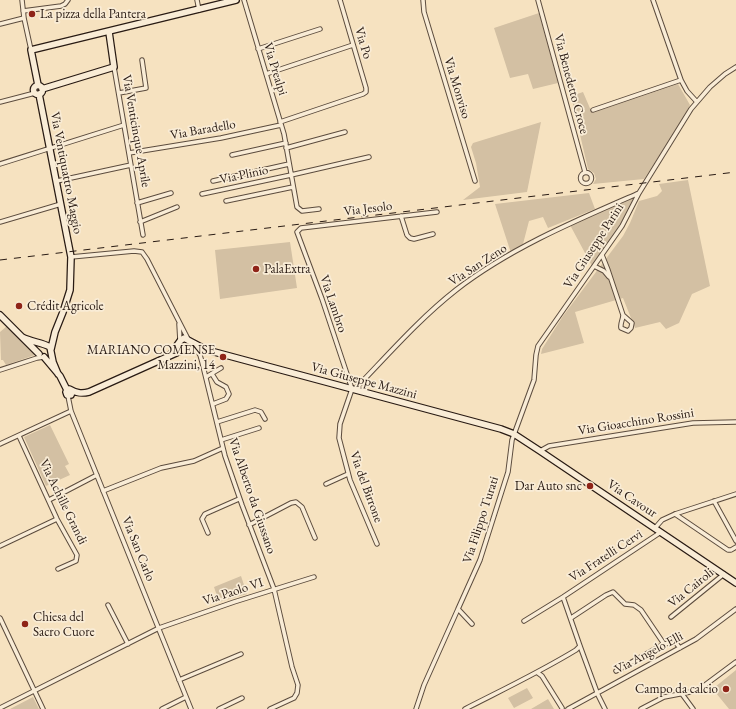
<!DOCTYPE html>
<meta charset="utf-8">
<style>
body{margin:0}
canvas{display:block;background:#f6e2c0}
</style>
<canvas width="736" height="709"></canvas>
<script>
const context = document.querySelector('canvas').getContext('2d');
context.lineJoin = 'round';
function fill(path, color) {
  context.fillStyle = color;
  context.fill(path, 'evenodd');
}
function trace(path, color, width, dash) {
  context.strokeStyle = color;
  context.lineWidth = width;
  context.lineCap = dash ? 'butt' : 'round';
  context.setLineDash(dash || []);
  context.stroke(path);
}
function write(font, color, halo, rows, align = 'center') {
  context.font = font + ' "EB Garamond",serif';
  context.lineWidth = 3.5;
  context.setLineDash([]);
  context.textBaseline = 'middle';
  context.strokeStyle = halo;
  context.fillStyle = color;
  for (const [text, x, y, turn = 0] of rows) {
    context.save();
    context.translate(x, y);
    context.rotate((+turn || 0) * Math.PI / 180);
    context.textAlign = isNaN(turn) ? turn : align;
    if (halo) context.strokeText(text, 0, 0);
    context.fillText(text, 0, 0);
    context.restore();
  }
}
fill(new Path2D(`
 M539,13l19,70 -25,6 -5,-15 -18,4 -16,-50z
 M678,84l12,21 -13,24 -33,50 -51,5 3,-5 -2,-6 -6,-4 -17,-73 12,-4 9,21z
 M541,122l-14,70 -64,8 17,-13 -4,-24 -5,-16 2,-4z
 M688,180l22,106 -18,8 -13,29 -13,6 -6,-7 -25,6 -12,-30 -48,14 9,31 -43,11 1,-5 21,-33 60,-80 7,-13 9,-22 18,-5 5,-5 -3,-7z
 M589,193l6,16 -47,19 -5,-11 -14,4 -6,23 -12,9 -16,-49z
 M635,197l-13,27 -30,42 -22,-41z
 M290,242l7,46 -77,11 -5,-49z
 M7,326l28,29 -29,10 -3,-5h-2l-1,-28z
 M50,425l19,39 -4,2 5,9 -24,11 -22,-49z
 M241,576l6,18 -28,8 -5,-15z
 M736,670v39h-7l-13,-16 3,-2 -4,-4z
 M527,688l6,10 -19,10 -6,-10z
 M33,697l6,12h-29z
 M548,699l6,10h-23z`), '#d3c0a3');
const street = new Path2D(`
 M22,0l2,18 7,32
 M197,0l2,10
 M244,0l40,134 13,73 5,4 17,-2
 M423,0l1,12 51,169
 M538,0l47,172
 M653,0l28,80 6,11 10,11
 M23,11l38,-5 4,-2 3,-4
 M0,24l24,-6
 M258,49l62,-20
 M114,67l29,168
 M266,74l87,-29
 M119,93l27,-5 -4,-28
 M0,102l35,-9
 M593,110l88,-30
 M280,122l83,-28 3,-2v-4l-26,-88
 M286,148l59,-16
 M129,153l92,-15 60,-13
 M232,155l54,-12
 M0,164l124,-39
 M580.5 178a5.5 5.5 0 1 1 11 0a5.5 5.5 0 1 1-11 0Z
 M57,181l74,-16
 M213,181l76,-17
 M202,194l89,-19 78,-18
 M226,201l67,-14
 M137,203l34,-10
 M401,216l6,19 3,3 4,1 19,-5
 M0,222l61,-18
 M140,222l37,-15
 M602,255l6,15 15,45c0,5 -3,8 -2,13l7,3 3,-3 1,-5 -9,-8
 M71,257l63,-6 8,1 5,7 41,80
 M594,266l10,5 5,6
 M179,324l1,17
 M196,349l4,6 2,7 23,94 17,49 32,84 18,78 6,18 -1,8 -3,5 -24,11
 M0,370l37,-12 7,-1
 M212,374l5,8 9,5 3,7 -3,5 -13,5
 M206,377l15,-9
 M354,390c33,-34 65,-71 102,-100 54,-42 121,-70 183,-97
 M68,396l3,15 120,298
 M217,422l38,-12 6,2 4,7
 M19,436l38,83 20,36 -1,6 -18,8
 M221,440l38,-12
 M0,444l71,-33
 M540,451l9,-5 144,-23 43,-1
 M326,484l22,-10
 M103,491l58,-23 33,-7 29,-13
 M49,500l48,-25
 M714,501l22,40
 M675,514l53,36h3l5,-3
 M249,525l42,-22 5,-1 6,5 13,31
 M655,528l7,-8 13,-6 61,-20
 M208,533l-6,-14 3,-5 34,-15
 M377,544l-27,-64 -11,-42 1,-14 12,-35 -30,-90 -25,-67 4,-4 136,-16
 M0,546l57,-27
 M563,597l17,49 18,49 7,14
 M108,605l20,39
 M671,617l53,-43
 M0,618l43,91
 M571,618l35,-23 7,-3 12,12 9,1 7,5 23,34 11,-2 5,6
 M524,621l39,-24 98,-65
 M472,624l-14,-15 22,-49 28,-88 4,-32 22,-60 2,-25 2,-9 84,-120 17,-33 52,-84 19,-22 15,-13 11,-7
 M616,671l48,-27
 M538,673l4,3 20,32
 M179,680l62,-26
 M682,694l11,15
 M0,708l159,-80 75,-26 80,-25
 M162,709l24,-12
 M219,709l23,-11
 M416,709l8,-24 34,-76
 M465,709c37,-19 75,-37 111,-59l4,-4
 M568,709l128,-70 40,-30
 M641,709l23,-12 26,-5 11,-4 35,-26`);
const secondary = new Path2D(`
 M38,85l-7,-35 205,-50
 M33.5 90a4.5 4.5 0 1 1 9 0a4.5 4.5 0 1 1-9 0Z
 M42,89l72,-22 -5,-35
 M39,94l32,163 -1,33 -7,22 -8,20 -4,17
 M0,315l39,39
 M22,337c9,5 19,5 28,10l3,15 5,12
 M170,355l10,-14 4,-3 17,9
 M44,357l16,19 7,14 -1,2 1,3h4l1,-4
 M67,390l2,-1c7,4 12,5 20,3l96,-43 9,-1 13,2 294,79 13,5 26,17 196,132`);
trace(street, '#5c4c3e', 5.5);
trace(secondary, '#281a13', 8);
trace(street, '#f9ecd6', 3.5);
trace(secondary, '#f9ecd6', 5.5);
trace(new Path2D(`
 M0,260l736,-88`), '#281a13', 1, [7, 7]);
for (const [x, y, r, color] of [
 [32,14,4,"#8f2418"],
 [256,269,4,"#8f2418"],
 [19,306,4,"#8f2418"],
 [223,357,4,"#8f2418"],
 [590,486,4,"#8f2418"],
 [25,624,4,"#8f2418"],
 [726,689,4,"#8f2418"]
]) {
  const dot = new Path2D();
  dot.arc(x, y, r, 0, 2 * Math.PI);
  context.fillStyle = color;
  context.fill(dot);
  trace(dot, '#f9ecd6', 1.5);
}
write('13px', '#281a13', '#f9ecd6', [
 ["La pizza della Pantera",40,14],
 ["PalaExtra",264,269],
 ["Crédit Agricole",27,306],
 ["MARIANO COMENSE",215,350,"right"],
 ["Mazzini, 14",215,365,"right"],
 ["Dar Auto snc",582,486,"right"],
 ["Chiesa del",33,617],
 ["Sacro Cuore",33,632],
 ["Campo da calcio",718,689,"right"]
], 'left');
write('13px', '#281a13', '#f9ecd6', [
 ["Via Po",363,43,73],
 ["Via Prealpi",275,69,73],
 ["Via Benedetto Croce",571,84,75],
 ["Via Monviso",457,88,73],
 ["Via Baradello",203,130,-10],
 ["Via Venticinque Aprile",136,131,80],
 ["Via Ventiquattro Maggio",66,173,79],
 ["Via Plinio",244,175,-12],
 ["Via Jesolo",368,209,-7],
 ["Via Giuseppe Parini",594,246,-57],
 ["Via San Zeno",478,265,-33],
 ["Via Lambro",333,304,71],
 ["Via Giuseppe Mazzini",364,381,15],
 ["Via Gioacchino Rossini",636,422,-9],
 ["Via del Birrone",366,487,70],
 ["Via Alberto da Giussano",252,496,71],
 ["Via Cavour",632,499,34],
 ["Via Achille Grandi",63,502,64],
 ["Via Filippo Turati",481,520,-72],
 ["Via San Carlo",138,549,68],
 ["Via Fratelli Cervi",606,556,-33],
 ["Via Cairoli",691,588,-39],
 ["Via Paolo VI",233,592,-18],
 ["Via Angelo Elli",649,653,-28]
]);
</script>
